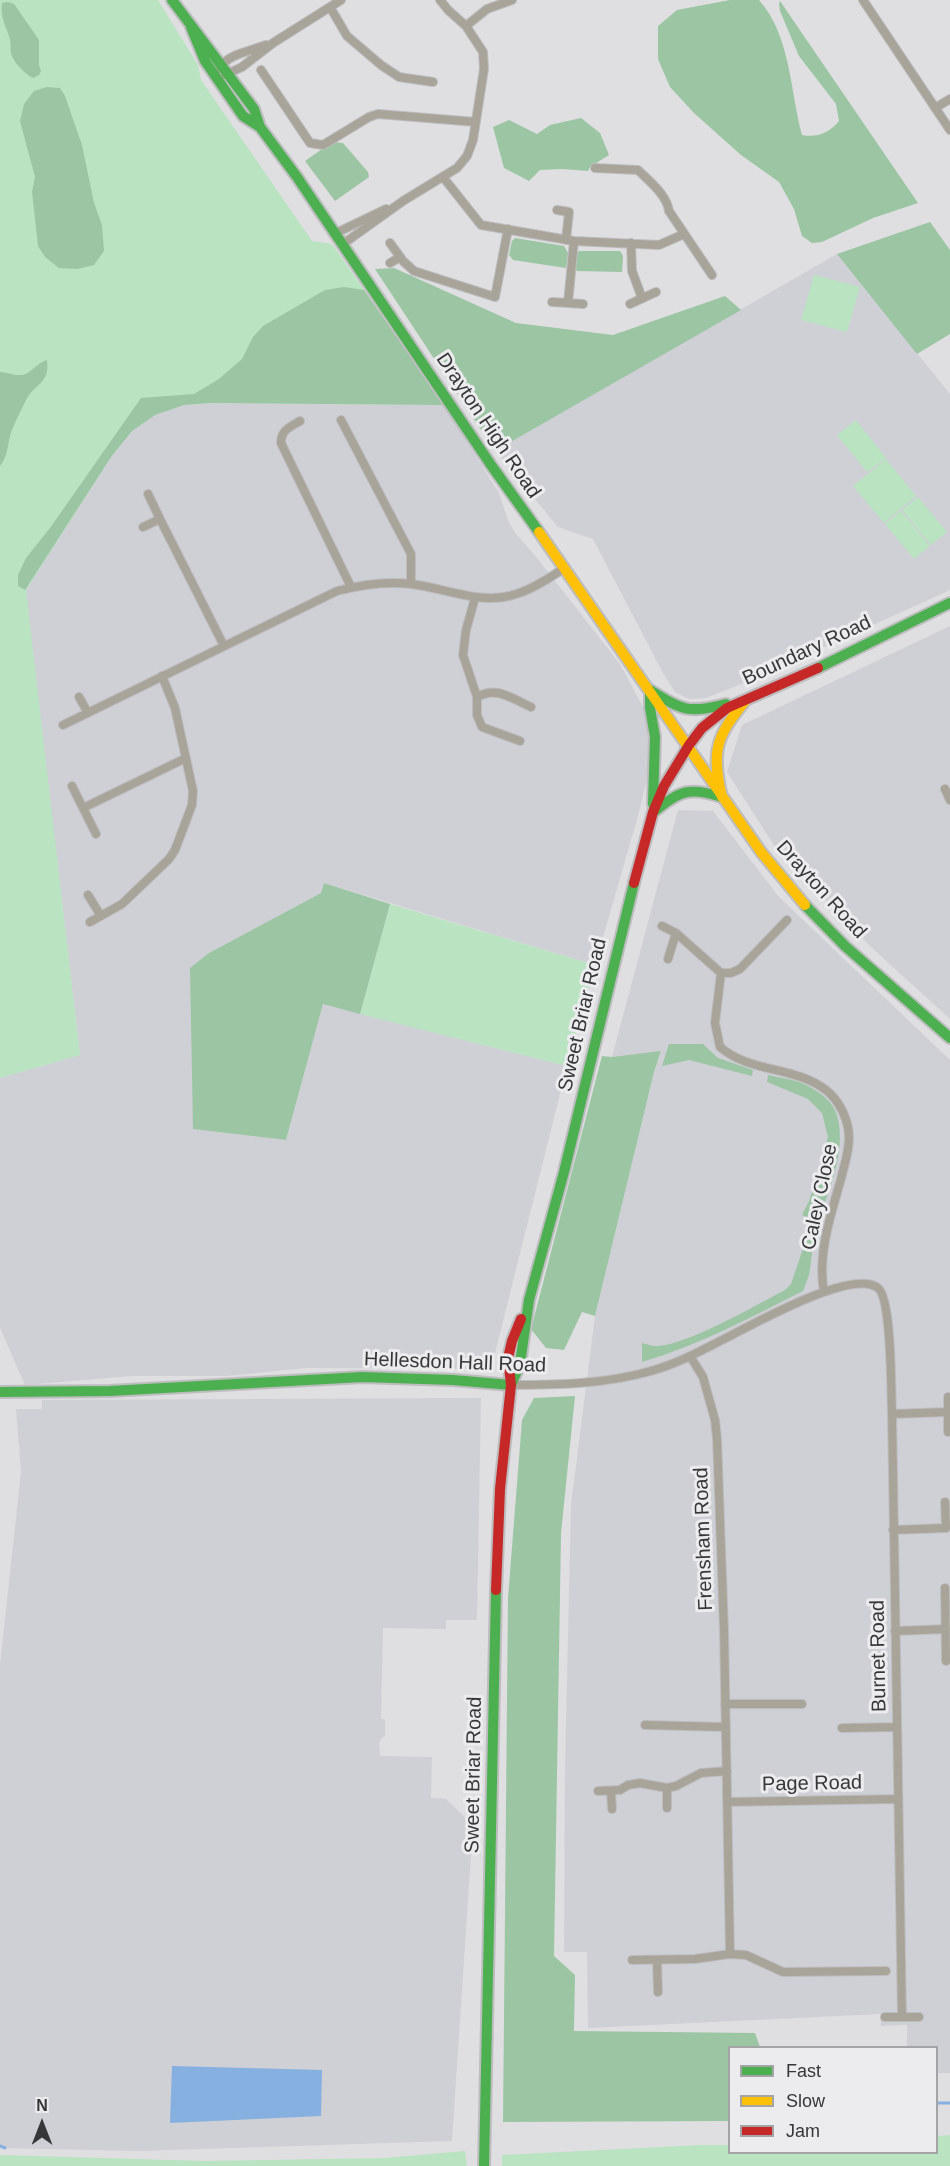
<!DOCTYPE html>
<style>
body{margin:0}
#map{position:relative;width:950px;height:2166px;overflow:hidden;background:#dfdfe1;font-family:Arial,sans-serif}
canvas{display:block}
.legend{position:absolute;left:728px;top:2046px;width:210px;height:108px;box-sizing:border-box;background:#ececef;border:2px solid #a3a4a6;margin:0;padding:8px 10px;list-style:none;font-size:18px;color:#363738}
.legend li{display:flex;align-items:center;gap:12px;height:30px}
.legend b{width:30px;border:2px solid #a3a4a6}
.north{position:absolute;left:12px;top:2094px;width:60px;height:60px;-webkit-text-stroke:4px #ececef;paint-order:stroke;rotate:0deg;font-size:16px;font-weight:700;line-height:24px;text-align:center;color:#363738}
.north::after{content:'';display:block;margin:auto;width:21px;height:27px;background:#363738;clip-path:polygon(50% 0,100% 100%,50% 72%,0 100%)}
</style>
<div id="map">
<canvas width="950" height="2166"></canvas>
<ul class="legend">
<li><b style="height:8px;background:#4caf50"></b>Fast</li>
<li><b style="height:8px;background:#ffc107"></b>Slow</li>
<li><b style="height:8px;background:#c62828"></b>Jam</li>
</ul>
<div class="north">N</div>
</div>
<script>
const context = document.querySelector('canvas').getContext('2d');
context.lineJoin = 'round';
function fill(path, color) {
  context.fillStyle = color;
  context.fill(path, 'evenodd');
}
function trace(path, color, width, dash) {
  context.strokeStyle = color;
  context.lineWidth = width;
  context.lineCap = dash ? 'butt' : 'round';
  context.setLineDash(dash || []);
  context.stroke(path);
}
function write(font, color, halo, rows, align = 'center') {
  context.font = font + ' Arial,sans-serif';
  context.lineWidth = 6;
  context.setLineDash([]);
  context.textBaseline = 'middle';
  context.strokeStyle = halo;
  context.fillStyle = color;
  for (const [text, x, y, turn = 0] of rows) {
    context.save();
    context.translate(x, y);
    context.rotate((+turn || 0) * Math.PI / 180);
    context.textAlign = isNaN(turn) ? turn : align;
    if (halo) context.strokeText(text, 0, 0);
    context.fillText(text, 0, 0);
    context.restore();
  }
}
fill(new Path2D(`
 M837,254l113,140v196l-196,89 -48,19 -17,1 -14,-7 -12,-19 -70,-134 -35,-12 -63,-76z
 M211,403l233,2 55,88 9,27 7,13 18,20 87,111 24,45 5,21 -1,44 -10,42 -43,149 -271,-82 -3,10 -112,60 -16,176 93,11 37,-136 244,62 -76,303 -185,-1 -79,8h-95l-107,9 -25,-57v-250l80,-23 -55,-465 86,-133 21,-26 23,-16 29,-10z
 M950,626v393l-79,-72 -94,-97 -50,-78 15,-47z
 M678,810l35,1 66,86 171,163v1013h-13l-1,-25 -29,-1v-22l-26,1 -1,-12 -292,14 -1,-76h-23l1,-184 6,-263 24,-189 59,-244 7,-20 -49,5z
 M481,1398l-4,222h-31v9l-63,-1 -2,91h4v18h-3l-3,6 1,13 52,1 -1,41 15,1 27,26 -21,316 -315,10 -137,-3v-483l21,-193 -5,-63h26v-9z`), '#cfcfd6');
fill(new Path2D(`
 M0,0h158l40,65 3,15 111,161 20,3 112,161 -233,-2 -27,2 -29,10 -23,16 -21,26 -85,133 54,465 -80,23z
 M814,275l46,12 -13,45 -46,-12z
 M856,420l30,38 -19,14 -30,-37z
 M886,459l30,37 -32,27 -31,-37z
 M918,497l29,35 -16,13 -29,-35z
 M901,511l29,35 -16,13 -29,-35z
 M390,904l205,61 -28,101 -207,-52z
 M950,2135v31h-448v-11l199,-10h28l1,7h206l1,-16z
 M465,2151l2,15h-467v-11l206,6 178,-3z`), '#b9e3c1');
fill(new Path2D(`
 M730,0h29c32,36 31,91 43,135 15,3 27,-2 37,-14l-3,-17 -37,-48 -19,-45 -1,-7 1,-3 138,202 -45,15 -51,24 -10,1 -10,-7 -8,-27 -15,-27 -38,-27 -47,-42 -24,-26 -12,-28v-33l19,-16z
 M8,2l6,2 25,36v25l2,6 -2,4 -6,3c-8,-4 -20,-16 -22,-25 -1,-4 0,-9 -1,-14 -4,-13 -10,-21 -8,-36z
 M47,87l13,1 5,8 17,49 12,58 8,22 2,26 -10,14 -17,4 -18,-1 -14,-11 -7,-11 -6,-54 3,-15 -15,-56 4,-17 10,-13z
 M581,118l19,15 9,22 -19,12 -2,4 -26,-2 -22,1 -11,11 -25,-13 -11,-41 16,-7 28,14 13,-9z
 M332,142l11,1 25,29 1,5 -34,24 -30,-40z
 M930,222l20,28v84l-33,20 -80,-100z
 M515,238l49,8 4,7 -2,15 -53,-8 -4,-5 3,-14z
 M579,251h41l3,5 -1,16 -45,-1 -2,-3 2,-16z
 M394,268l122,55 97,12 112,-39 16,14 -246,141 -120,-182z
 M344,287l20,3 80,115 -233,-2 -27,2 -29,10 -23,16 -21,26 -86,133 -7,-4v-11l8,-17 24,-30 91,-130 53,-4 25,-15 23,-20 11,-22 10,-11 62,-36z
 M47,360c3,24 -12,23 -21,40 -5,10 -10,20 -14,30 -5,12 -3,25 -12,36v-94c7,0 14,4 21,3 9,0 14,-11 26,-15z
 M324,883l66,21 -30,110 -37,-10 -37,136 -93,-11 -3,-161 19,-15 112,-60z
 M669,1044h34l15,14 35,12 -1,6 -63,-16 -27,6z
 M661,1051l-7,21 -59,244 -13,-4 -18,38 -18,-2 -15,-19 71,-273 10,1z
 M768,1075c12,3 25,4 36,9 11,5 26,15 31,26 14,33 -5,81 -18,112l-15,-7 8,-16 18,-62 -6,-24 -14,-14 -41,-17z
 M808,1234l6,6 -5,35 -6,16c-53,27 -104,54 -161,71v-19c4,1 10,3 14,3 30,0 100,-41 129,-56l6,-6z
 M575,1396l-14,137 -7,423 21,19 -1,56 181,2 5,14 -30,1 -1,73 -226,1 5,-524 14,-178 12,-22z`), '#9bc5a3');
fill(new Path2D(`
 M172,2066l150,4 -1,46 -151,7z`), '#86b0e0');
trace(new Path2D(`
 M936,2103h14
 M0,2146l5,2`), '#86b0e0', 3);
const street = new Path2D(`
 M863,0l87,130
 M330,7l17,29 34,29 18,12 34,5
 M466,26l21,-17 25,-9
 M219,69c8,-15 32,-18 47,-24
 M261,70l49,73 13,2 46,-28 9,-3 98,8
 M225,75l17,-8 31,-24 68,-43
 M935,108l15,-9
 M595,168l43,2c11,11 29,25 31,41l43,64
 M443,177l38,48 93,16 85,4 25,-11
 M557,210l12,2 -3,28
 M336,233l50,-24
 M574,241l-6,62 15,1
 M390,243l13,18 11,10 81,26 13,-68
 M631,243l1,28 10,27
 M343,244l60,-43 54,-33 10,-12 6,-16 11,-71 -1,-17 -17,-26 -18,-16 -8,-10
 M390,263l10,-6
 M552,302l16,1
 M630,304l26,-12
 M341,420l70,134v30
 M300,421c-10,6 -19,9 -19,22l70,144
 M148,494l12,25
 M143,527l17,-8 64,127
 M475,598l-9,32 -3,25 14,42v18l5,12 38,14
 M79,697l9,16
 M477,697c20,-11 34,1 54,10
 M63,725l274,-134c23,-6 50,-10 74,-7 35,4 70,22 105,10 18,-5 34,-17 49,-26
 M72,786l11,22
 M945,789l5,11
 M96,834l-13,-26 103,-50
 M88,895l13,21
 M90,922l32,-18 47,-45 6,-9 17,-45 1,-14 -18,-83 -13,-32
 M662,926l14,7 45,40h10l9,-4 47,-49
 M668,959l8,-26
 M721,973l-6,50 5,24c30,26 75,19 106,43 14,11 23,31 23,48 0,14 -5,28 -8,41 -10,35 -24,76 -17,113
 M690,1356l13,21 12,43 2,19 7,191 6,324
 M511,1385c47,0 94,-1 140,-14 25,-7 48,-19 71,-31 27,-13 130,-73 156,-52 14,11 13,104 14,126l10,603
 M948,1397v35
 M892,1414l55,-2
 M893,1530l53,-2 -1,-26
 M945,1588l1,73
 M895,1631l51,-2
 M725,1704h77
 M645,1725l80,2
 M842,1728l55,-1
 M598,1791l22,-1 8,-5 12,-2 27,5
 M611,1791l1,18
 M727,1802l171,-3
 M667,1808v-20l9,-2 25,-13 26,-2
 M632,1960l63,-1 35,-5 16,1 37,17 103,-1
 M657,1960l1,32
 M885,2017h34`);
const fast = new Path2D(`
 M172,0l82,109 6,18
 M191,27l14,34 38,55 17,11 37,50 194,288 48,67
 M818,668l132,-65
 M653,804l2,-67 -5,-29v-18c32,20 38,24 76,14
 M655,811c25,-21 35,-24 67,-14
 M805,905l40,41 105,92
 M511,1385l9,-21 9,-64 35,-128 70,-289
 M0,1392l110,-1 252,-14 91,3 58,5
 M484,2166l12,-576`);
const slow = new Path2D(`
 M539,532l222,320 44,53
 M722,797c-11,-46 -6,-60 23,-96`);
const jam = new Path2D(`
 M634,883l19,-71 11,-26 25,-41 13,-17 25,-20 91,-40
 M496,1590l4,-101 11,-104 -3,-27 4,-17 9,-22`);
trace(street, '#bdbdbf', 10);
trace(fast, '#bdbdbf', 14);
trace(slow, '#bdbdbf', 14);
trace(jam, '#bdbdbf', 14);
trace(street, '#a9a49a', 8);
trace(fast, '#4caf50', 10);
trace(slow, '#ffc107', 10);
trace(jam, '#c62828', 10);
write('20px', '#363738', '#ececef', [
 ["Drayton High Road",488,426,56],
 ["Boundary Road",807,651,-25],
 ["Drayton Road",821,890,48],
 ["Sweet Briar Road",583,1015,-77],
 ["Caley Close",820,1197,-78],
 ["Hellesdon Hall Road",455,1363,2],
 ["Frensham Road",704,1539,-92],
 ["Burnet Road",879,1656,-91],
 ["Sweet Briar Road",474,1775,-89],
 ["Page Road",812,1784,-1]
]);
</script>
